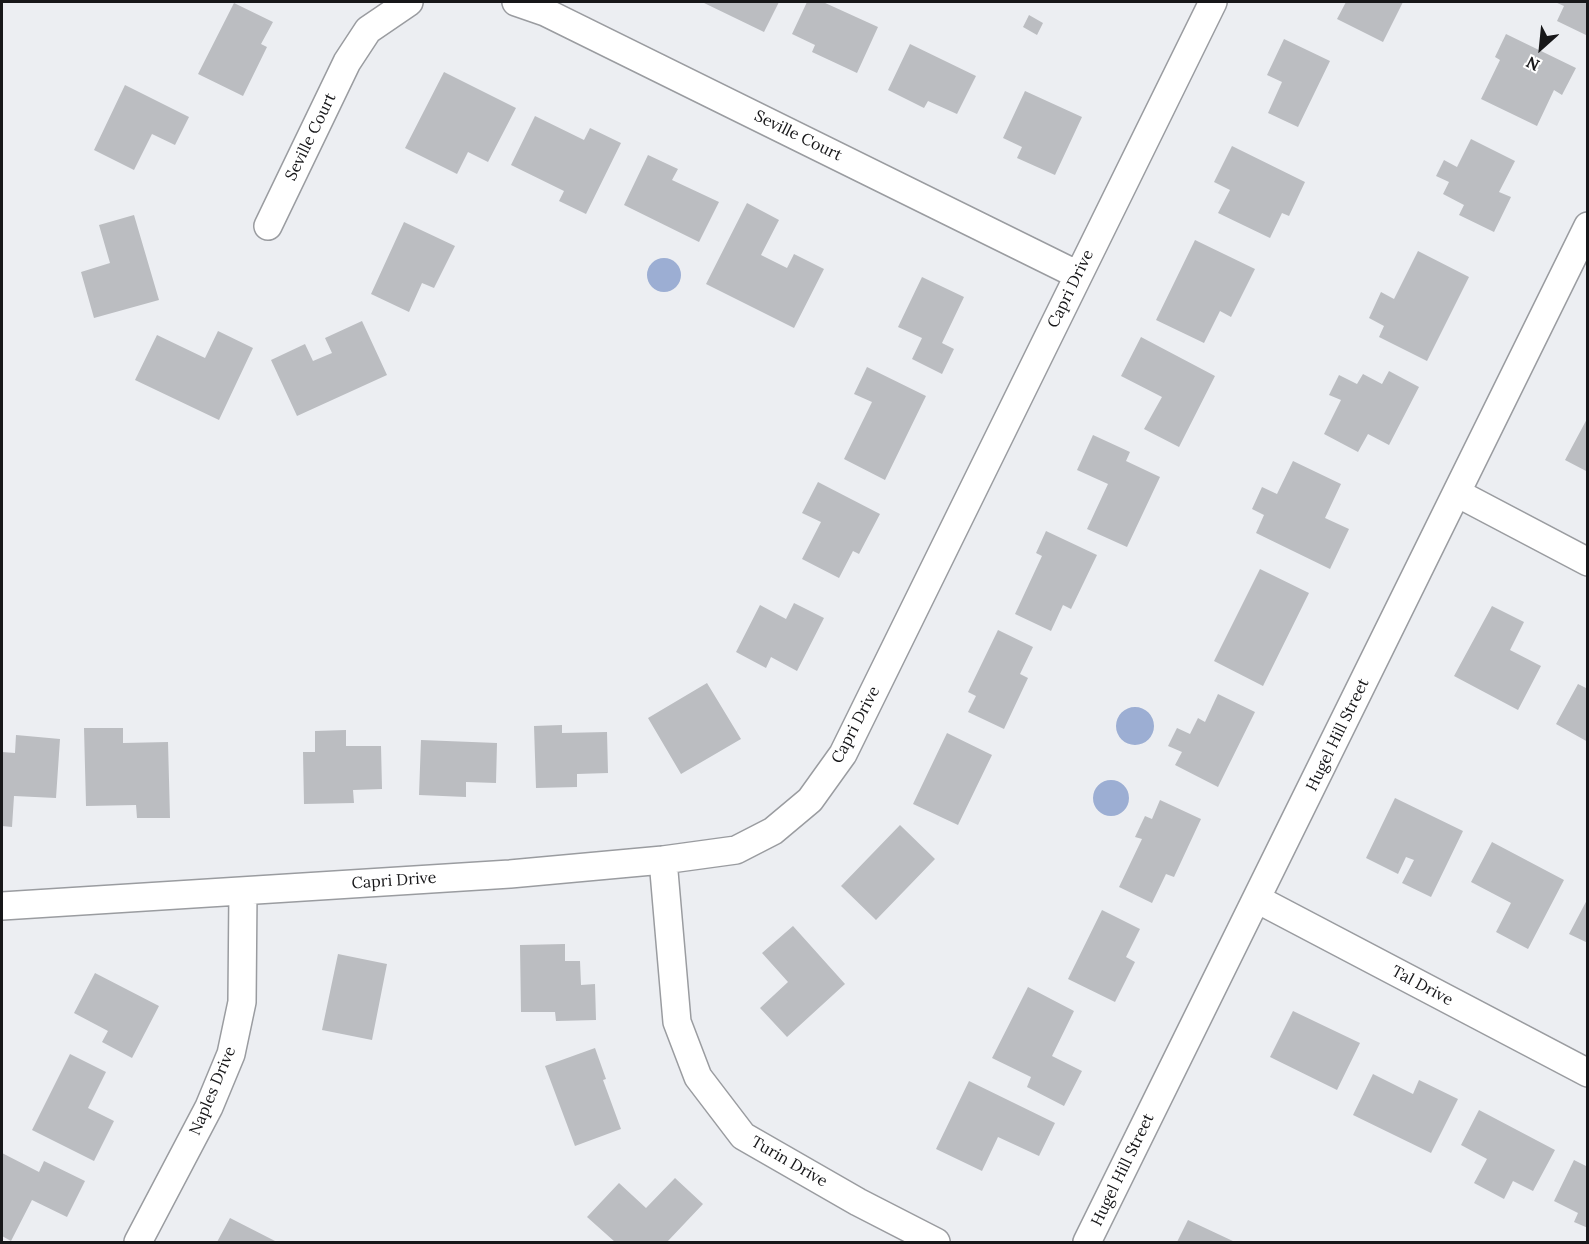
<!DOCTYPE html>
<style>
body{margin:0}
#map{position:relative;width:1589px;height:1244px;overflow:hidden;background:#eceef2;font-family:Lora,serif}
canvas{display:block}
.frame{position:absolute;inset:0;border:3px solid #171719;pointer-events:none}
.north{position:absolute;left:1511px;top:18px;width:60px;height:60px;-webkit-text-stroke:4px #fff;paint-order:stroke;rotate:207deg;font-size:16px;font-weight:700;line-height:24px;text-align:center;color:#171719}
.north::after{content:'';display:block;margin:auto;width:21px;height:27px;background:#171719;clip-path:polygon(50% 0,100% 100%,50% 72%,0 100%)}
</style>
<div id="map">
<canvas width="1589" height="1244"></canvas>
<div class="frame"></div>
<div class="north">N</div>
</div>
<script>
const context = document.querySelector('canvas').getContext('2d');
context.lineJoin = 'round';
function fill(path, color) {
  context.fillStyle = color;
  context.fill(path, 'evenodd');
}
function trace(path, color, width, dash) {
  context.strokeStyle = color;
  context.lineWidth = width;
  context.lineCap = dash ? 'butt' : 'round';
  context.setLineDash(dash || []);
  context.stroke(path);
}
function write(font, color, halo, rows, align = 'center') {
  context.font = font + ' Lora,serif';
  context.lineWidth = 5;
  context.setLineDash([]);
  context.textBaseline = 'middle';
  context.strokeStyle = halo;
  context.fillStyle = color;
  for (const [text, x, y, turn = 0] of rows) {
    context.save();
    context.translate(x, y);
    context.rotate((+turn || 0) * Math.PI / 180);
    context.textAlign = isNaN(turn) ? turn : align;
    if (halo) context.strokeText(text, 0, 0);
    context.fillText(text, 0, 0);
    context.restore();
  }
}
fill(new Path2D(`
 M647 275a17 17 0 1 1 34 0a17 17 0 1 1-34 0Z
 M1116 726a19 19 0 1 1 38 0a19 19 0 1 1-38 0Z
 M1093 798a18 18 0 1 1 36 0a18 18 0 1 1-36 0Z`), '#9caed3');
fill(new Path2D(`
 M702,2h77l-15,30z
 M807,2h16l55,25 -21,46 -45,-21 3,-7 -23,-11z
 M1346,2h57l-20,40 -46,-23z
 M1555,2h33v34l-31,-15 7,-15z
 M234,3l39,19 -12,22 6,3 -24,49 -45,-22z
 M1029,15l14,8 -6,12 -14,-8z
 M1506,34l70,34 -14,27 -8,-5 -17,36 -56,-27 19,-39 -5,-3z
 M1284,39l46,22 -32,66 -30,-14 14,-31 -15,-7z
 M910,44l66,32 -19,38 -29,-13 -4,7 -36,-18z
 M444,72l72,36 -28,54 -20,-10 -11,22 -52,-26z
 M125,85l64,32 -14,28 -23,-11 -18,36 -40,-20z
 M1025,91l57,26 -27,58 -38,-17 5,-11 -19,-9z
 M535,116l49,24 6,-12 31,15 -35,71 -27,-13 5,-10 -53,-26z
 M1471,139l44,22 -16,31 12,5 -17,35 -35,-17 5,-10 -21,-11 6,-12 -13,-6 8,-16 13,7z
 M1232,146l73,36 -16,34 -7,-3 -12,25 -52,-25 12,-23 -16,-8z
 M648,155l30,14 -6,11 47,22 -20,40 -75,-37z
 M747,203l32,17 -18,35 26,13 7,-14 30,15 -30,59 -88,-44z
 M134,215l25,85 -65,18 -13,-46 29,-9 -11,-38z
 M404,222l51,24 -21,42 -12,-5 -13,29 -38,-18z
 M1195,240l60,29 -24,48 -11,-6 -16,32 -48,-23z
 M1418,251l51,26 -42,84 -48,-24 5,-11 -15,-8 12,-26 13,7z
 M922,277l42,20 -22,46 12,6 -12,25 -30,-15 10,-21 -24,-11z
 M362,321l25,54 -90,41 -26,-56 34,-16 8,17 19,-8 -7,-15z
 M218,331l35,17 -34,72 -84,-40 22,-45 48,23z
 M1141,337l74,39 -36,71 -35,-18 18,-32 -41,-21z
 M867,367l59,29 -41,84 -41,-21 28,-57 -18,-8z
 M1389,371l30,16 -30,58 -21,-11 -10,18 -34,-18 17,-34 -12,-5 10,-20 18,9 6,-10 19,10z
 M1588,417v55l-23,-12z
 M1093,435l37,17 -4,9 34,16 -33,70 -40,-18 21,-45 -31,-14z
 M1293,461l48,23 -16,34 24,11 -19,40 -74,-36 8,-18 -12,-6 10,-22 15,7z
 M818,482l62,32 -21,40 -6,-3 -14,27 -37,-19 19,-37 -19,-9z
 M1046,531l51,24 -26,54 -8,-4 -12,26 -36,-17 27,-58 -6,-3z
 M1260,569l49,24 -46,93 -49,-25z
 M794,603l30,15 -27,53 -26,-14 -5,11 -30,-16 24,-47 26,14z
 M1492,606l32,16 -14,28 31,16 -23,44 -64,-34z
 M998,630l35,17 -13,27 8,4 -24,51 -36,-17 8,-16 -8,-4z
 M707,683l34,56 -60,35 -33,-56z
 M1578,684l10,5v53l-32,-18z
 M1218,694l37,18 -37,75 -43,-22 7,-13 -14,-6 9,-18 13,6 8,-16 7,4z
 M562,725v8l45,-1 1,41 -31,1v13l-41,1 -2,-62z
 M84,728h39v15l45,-1 2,76h-33l-1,-13 -50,1z
 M346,730v16h35l1,43 -29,1 1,13 -50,1 -1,-52h12v-21z
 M947,733l45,22 -34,70 -45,-21z
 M16,735l44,4 -4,59 -42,-2 -2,31 -10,-1v-74l13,1z
 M421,740l76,3 -1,40 -30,-1v15l-47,-2z
 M1395,798l68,33 -32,66 -29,-14 12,-23 -8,-3 -8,17 -32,-16z
 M1160,800l41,19 -27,58 -8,-3 -14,29 -33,-16 23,-48 -7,-2 10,-21 7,3z
 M900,825l35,34 -59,61 -35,-34z
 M1492,842l72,38 -36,69 -32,-17 15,-29 -40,-21z
 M1588,898v45l-19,-9z
 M1102,910l38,19 -14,28 9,5 -20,40 -47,-23z
 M793,926l52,58 -58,53 -27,-29 28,-26 -26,-29z
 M565,944v17h15l1,24 14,-1 1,36 -40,1 -1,-9h-34l-1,-67z
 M338,954l49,10 -15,76 -50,-10z
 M95,973l64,33 -27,52 -30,-16 6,-11 -34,-18z
 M1028,987l46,24 -22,45 30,15 -18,35 -37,-19 4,-10 -39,-19z
 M1293,1011l67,32 -23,47 -67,-33z
 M595,1048l11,31 -3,1 18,49 -46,17 -30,-80z
 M70,1054l36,18 -18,36 26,13 -20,40 -62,-31z
 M1373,1074l40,20 6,-14 39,19 -27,54 -78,-38z
 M969,1081l86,42 -16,33 -41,-19 -16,34 -46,-22z
 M1479,1110l76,40 -22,41 -20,-10 -9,18 -30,-16 13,-24 -26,-14z
 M2,1153l37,19 5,-11 41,20 -18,36 -35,-17 -21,41 -9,-5z
 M1574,1160l14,7v61l-14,-6 4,-9 -24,-12z
 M675,1178l28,26 -36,38h-52l-28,-25 32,-34 27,25z
 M230,1218l47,24h-60z
 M1188,1220l47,22h-58z`), '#bbbdc1');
const street = new Path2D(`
 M516,2l29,10 533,263
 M268,226l79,-164 21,-32 41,-28
 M1457,493l131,69
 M663,860l14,162 21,55 45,59 115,66 78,40
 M1257,899l331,174
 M2,906l508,-32 153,-14 73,-10 37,-19 37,-31 33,-46 370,-752
 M138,1242l71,-135 22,-53 11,-52 1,-111
 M1087,1242l501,-1016`);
trace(street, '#9a9ca0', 30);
trace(street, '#fff', 27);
write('16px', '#171719', '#fff', [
 ["Seville Court",798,136,26],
 ["Seville Court",311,137,-64],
 ["Capri Drive",1071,289,-64],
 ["Capri Drive",856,725,-62],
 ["Hugel Hill Street",1338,735,-64],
 ["Capri Drive",394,881,-4],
 ["Tal Drive",1422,986,28],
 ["Naples Drive",213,1091,-67],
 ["Turin Drive",789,1162,30],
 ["Hugel Hill Street",1123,1170,-64]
]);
</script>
